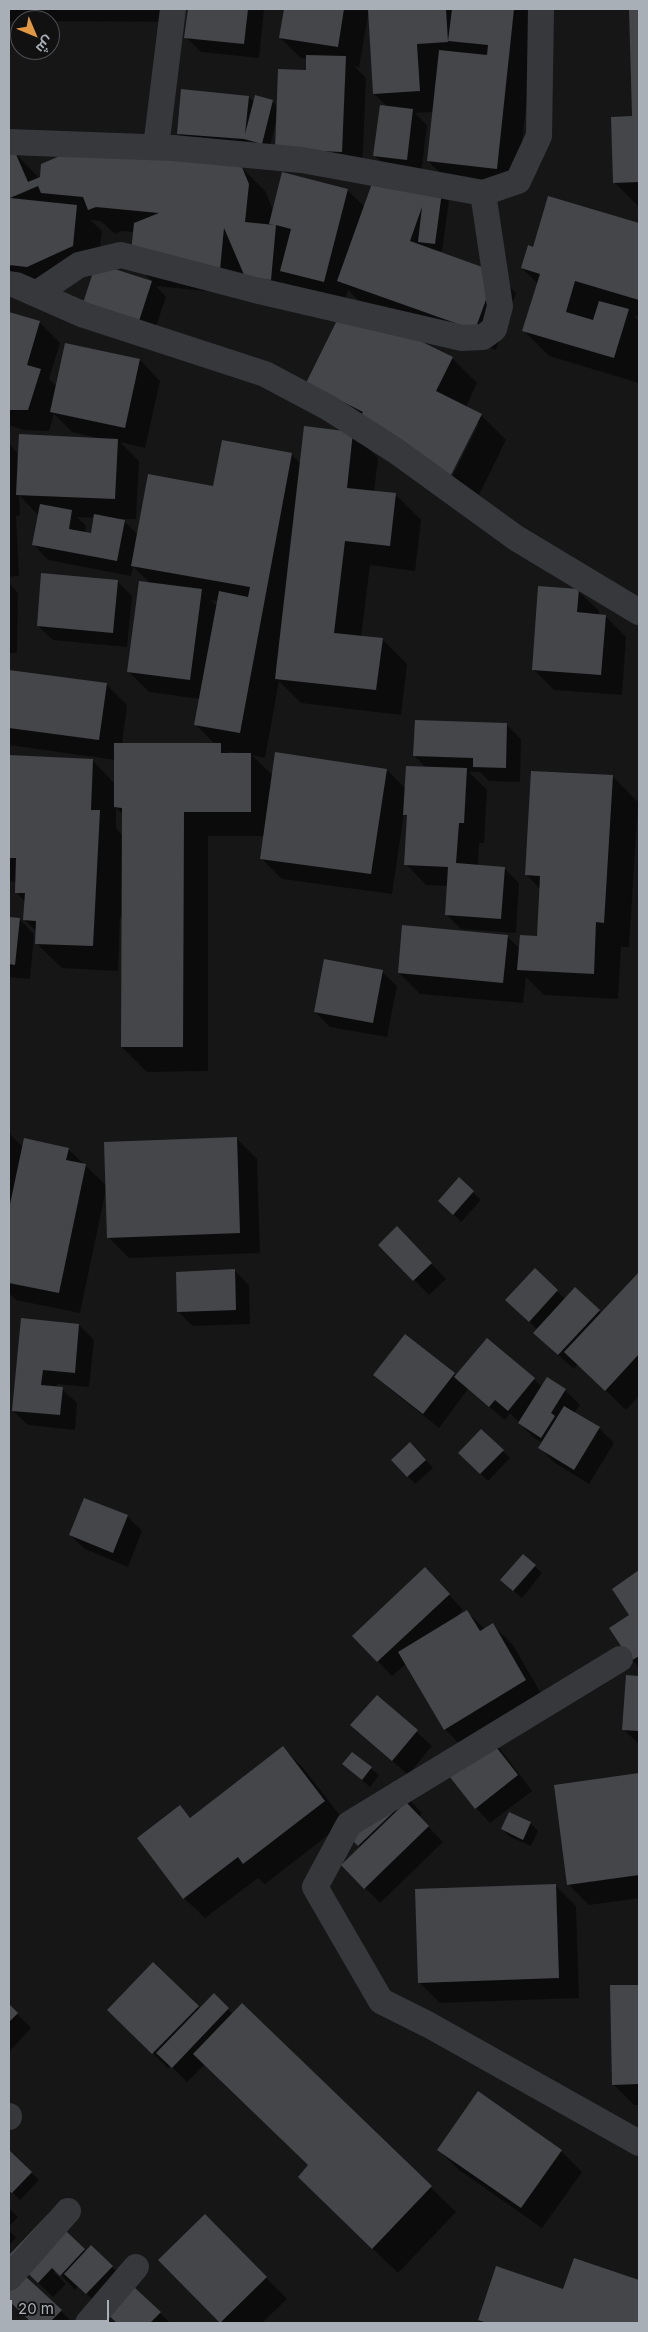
<!DOCTYPE html>
<meta charset="utf-8">
<style>
body{margin:0}
#map{position:relative;width:648px;height:2332px;overflow:hidden;background:#161617;font-family:Inter,Cairo,sans-serif}
canvas{display:block}
.frame{position:absolute;inset:0;border:10px solid #a9afb6;pointer-events:none}
.north{position:absolute;left:10px;top:10px;width:50px;height:50px;box-sizing:border-box;background:#111112;border:1px solid #4e5054;border-radius:50%;rotate:135deg;font-size:14px;font-weight:700;line-height:20px;text-align:center;color:#a9afb6}
.north::after{content:'';display:block;margin:auto;width:18px;height:22px;background:#e29843;clip-path:polygon(50% 0,100% 100%,50% 72%,0 100%)}
.scale{position:absolute;left:10px;top:2300px;width:99px;height:22px;box-sizing:border-box;border:2px solid #a9afb6;border-top:0;padding-left:6px;font-size:15px;line-height:18px;white-space:nowrap;color:#a9afb6;-webkit-text-stroke:4px #111112;paint-order:stroke}
</style>
<div id="map">
<canvas width="648" height="2332"></canvas>
<div class="frame"></div>
<div class="north">ش</div>
<div class="scale">20 m</div>
</div>
<script>
const context = document.querySelector('canvas').getContext('2d');
context.lineJoin = 'round';
function fill(path, color) {
  context.fillStyle = color;
  context.fill(path, 'evenodd');
}
function trace(path, color, width, dash) {
  context.strokeStyle = color;
  context.lineWidth = width;
  context.lineCap = dash ? 'butt' : 'round';
  context.setLineDash(dash || []);
  context.stroke(path);
}
fill(new Path2D(`
 M9,9h175v13l-175,-1z
 M189,9h75l-5,49 -58,-6 -15,-15z
 M285,9h252l-20,180 -68,-7 -21,-21 5,-49 -18,1 12,12 -6,49 -32,-4 -14,-14 13,-49 -14,-13 -5,-85 -10,58 -5,-1 12,12 -4,95 -86,-52 -7,30 -76,-3 -15,-14 71,-37 6,6 17,-2 6,6 29,-36 1,-12 -7,-1 -21,-20z
 M631,9h8v198l-25,-25 20,-64z
 M9,153h6l26,27 199,-14 25,25 8,19 10,-36 65,17 17,16 77,-13 7,7 -7,50h-6l60,22 20,20 -20,57 -137,-49 -11,-11 -4,12 -42,-11 -5,-5 -2,18 -51,-9 -88,-9 10,11 -13,38 -59,-62 -41,18 -44,-3zM90,220l11,1 14,13 6,-3 13,1 -2,29 21,21 -55,-17 4,-34z
 M549,198l90,26v93l-5,-2 5,6v62l-90,-27 -25,-25 14,-47 -16,-16 12,-20z
 M346,305l106,53 25,25 -11,24 15,8 25,25 -29,59 -95,-47 -25,-25 3,-5 -28,-14 -25,-25zM476,423h3l-29,58 -3,-1z
 M9,313l30,9 21,21 -11,36 8,8 83,-27 20,21 -15,67 -25,-6 19,19 -3,58h-14l16,16 76,-47 77,-34 10,10 52,-31 25,25 -4,34 22,3 25,25 -6,51 -45,-6 -9,72 21,2 25,25 -6,51 -100,-12 -22,-22 -14,77 -13,-3 21,21 114,-6 19,19 20,-21 -11,-12 91,-32 15,15 -1,43 -31,-1 -9,-9h-11l18,18 -3,53h-5l-1,23 26,2 15,15 -3,50 -55,-4 -15,-15 2,-28 -22,-1 -20,-21 2,-46 -4,-4 -12,80 -110,-15 -21,-21 3,-22h-56v235l-61,1 -25,-25 1,-130h-3l-2,54 -56,-3 -26,-25 1,-11 -12,-12v-18l-9,-10 1,-10 -8,-1v-124l83,3 23,24 1,-24 -107,-15v-74l97,13 21,21 -5,39h93l-20,-20 5,-25 -51,-7 -21,-21 23,-87 -18,-18 -2,10 -83,-16 -14,-15 4,-30 -19,-20 1,20 -4,1 3,60 -10,1v-133l8,8v13h2l78,-27 -25,-6 -18,-18 -5,17 -25,-1 -15,-5zM77,517l18,1 -3,16 -7,-1 1,-7zM211,600l7,1 -1,5zM227,751l11,2v1h-7zM116,808l7,6v22l-7,-8z
 M117,581l15,15 -5,51 -74,-7 -15,-14z
 M9,583l9,10 -1,60h-8z
 M578,591l21,20v4l6,1 21,21 -4,58 -68,-5 -21,-21z
 M612,776l26,26 -9,145h-8l-3,52 -74,-4 -18,-18 -3,26 -103,-9 -21,-21 108,-37 13,13 18,-12 2,-48 -14,-15z
 M9,918l10,1 15,15 -4,45 -21,-2z
 M382,972l15,14 -10,51 -57,-10 -15,-15z
 M9,1133l14,14 45,2 39,37 129,-48 21,21 3,94 -131,5 -21,-21 -2,-48 -26,124 -64,-13 -7,-7z
 M459,1179l22,21 -20,22 -14,-14z
 M411,1243l35,36 -17,16 -49,-50z
 M234,1270l15,15 1,39 -57,2 -15,-14z
 M535,1270l30,29 10,-10 27,25 37,-40v122l-13,14 -48,-46 -4,5 -24,-21 -12,-18 -16,-15z
 M22,1320l57,5 15,15 -5,47 -32,-3v4l5,1 15,14 -2,27 -47,-5 -15,-14z
 M487,1340l56,47 22,3 15,15 -6,8 25,15 15,15 -25,41 -34,-21 -15,-15 3,-5 -9,-5 -24,-25 -5,7 -37,-31 -29,39 -49,-39 -15,-14 79,-1 3,2z
 M481,1430l29,28 -22,23 -28,-28z
 M418,1451l15,17 -18,16 -22,-24z
 M127,1516l15,15 -14,36 -43,-18 -15,-14z
 M535,1566l7,7 -20,25 -13,-11z
 M639,1572v95l-7,-7 -1,-44 -18,-27z
 M439,1584l24,26 -7,7 11,-5 18,17 8,-4 20,20 33,57 -59,35 14,13 31,41 -42,32 -14,-15 -10,-57 -21,-22 -39,-65 -14,12 -38,-40z
 M627,1676l12,1v67l-16,-15z
 M377,1696l55,50 -24,29 -56,-50z
 M283,1748l21,21 41,53 -80,62 -7,-6 -53,40 -21,-20 -4,-91 11,11z
 M352,1753l27,22 -9,12 -27,-23z
 M639,1774v124l-50,7 -21,-21 -13,-98z
 M393,1783l29,30 -3,4 24,25 -63,61 -37,-38 18,-17 -17,-18z
 M530,1823l8,8 -7,15 -21,-9 -8,-8z
 M555,1885l21,21 3,92 -139,5 -21,-21z
 M153,1964l47,45 14,-14 19,19 9,-9 214,207 -58,61 -74,-71 -15,-36 -104,-102 -18,18 -17,-17 -2,3 -59,-58z
 M639,1986v119h-5l-20,-20 -3,-98z
 M9,2006l22,22 -22,24z
 M479,2093l82,58 21,21 -40,56 -83,-58 -20,-20z
 M9,2151l30,29 -19,20 -11,-11z
 M9,2208l9,9 -9,10z
 M48,2215l38,37 5,-5 28,27 -25,27 -16,-15 -3,4 -19,-20 -2,2 12,12 -13,13 -28,-27z
 M205,2216l82,83 -23,22 2,2h-44l-62,-63z
 M9,2230l7,8 -7,7z
 M575,2259l64,23v41h-156l-4,-3 84,-29z
 M9,2290l52,21 12,12h-40l-24,-23z
 M97,2303l63,10 10,10h-53z`), '#0007');
fill(new Path2D(`
 M188,9h60l-4,35 -60,-6z
 M284,9h60l-6,38 -59,-9z
 M368,9h78l2,33 -31,2 3,47 -47,3z
 M452,9h62l-17,160 -70,-8 12,-111 48,5 1,-10 -40,-4z
 M629,9h10v173l-26,1 -2,-66 21,-1z
 M306,55l40,1 -4,96 -67,-3 3,-80 28,1z
 M181,89l68,7 -4,38 10,-39 18,5 -11,44 -18,-5 -67,-5z
 M380,105l33,4 -6,51 -34,-4z
 M74,150l167,15 8,19 -4,38 30,3 -6,-1 13,-52 66,17 -24,93 -44,-11 11,-42 -15,-4 -5,55 -26,-3 -21,-49 -4,42 -90,-8 4,-39 25,-10 -63,-6 -8,3 -5,-13 -42,-4 -3,-7 -28,12 67,7 -4,41 -46,21 -18,-2v-113h6l13,30 12,-5 1,-13z
 M375,175l67,17 -7,52 -17,-2 4,-35 -12,34 86,31 -21,58 -138,-49z
 M548,196l91,27v77l-64,-19 -9,31 27,8 6,-19 30,8 -15,49 -92,-27 18,-57 -19,-6 7,-23 5,2z
 M96,263l56,18 -13,40 -56,-18z
 M345,304l108,53 -17,34 46,23 -31,61 -96,-48 8,-15 -57,-29z
 M9,312l31,9 -13,44 14,4 -13,41h-19z
 M65,343l75,16 -15,69 -75,-16z
 M304,426l49,6 -6,56 49,5 -6,53 -45,-5 -11,92 49,5 -7,52 -101,-11z
 M19,434l99,5 -3,60 -99,-4z
 M222,440l70,13 -52,280 -46,-8 25,-134 29,6 2,-10 -119,-21 17,-92 65,12z
 M40,504l32,6 -3,19 22,4 3,-19 31,6 -8,41 -85,-16z
 M41,573l77,7 -5,53 -76,-7z
 M139,581l63,8 -12,91 -63,-8z
 M538,586l41,3 -2,23 29,3 -5,60 -69,-5z
 M9,670l98,13 -8,57 -90,-12z
 M415,720l92,3 -1,45 -33,-1v-9l-60,-2z
 M114,743h107v10h30v59h-67l-1,235h-62l1,-239 -8,-1z
 M275,752l112,17 -16,105 -111,-15z
 M9,755l84,4 -2,51h9l-7,136 -58,-2 1,-23 -13,-1 2,-27h-10l1,-35h-7z
 M406,766l61,2 -3,55h-5l-3,40 49,4 -4,52 -56,-4 3,-48 -44,-2 3,-50h-4z
 M531,771l82,4 -9,148 -8,-1 -2,52 -77,-4 3,-35 17,1 3,-60 -15,-1z
 M9,917l11,1 -5,47 -6,-1z
 M402,925l106,10 -5,48 -105,-10z
 M324,959l59,11 -10,53 -59,-11z
 M237,1137l3,96 -133,5 -3,-96z
 M24,1138l45,10 -3,12 20,4 -27,129 -50,-10v-74z
 M459,1177l15,14 -21,24 -15,-14z
 M397,1226l35,37 -19,18 -35,-36z
 M535,1268l23,22 -29,32 -24,-22z
 M235,1269l1,41 -59,2 -1,-40z
 M639,1272v82l-34,37 -41,-39z
 M575,1287l25,23 -42,45 -25,-22z
 M21,1318l58,6 -4,49 -32,-3 -2,15 22,2 -3,28 -48,-4z
 M405,1334l50,39 -32,41 -50,-39z
 M487,1338l48,40 -27,33 -13,-11 -6,7 -35,-30z
 M547,1377l19,12 -15,24 4,3 -14,22 -23,-15z
 M564,1406l36,21 -26,43 -36,-22z
 M481,1429l23,21 -24,24 -22,-21z
 M410,1442l16,18 -19,17 -16,-17z
 M84,1498l44,17 -15,38 -44,-18z
 M523,1554l13,11 -23,26 -13,-11z
 M425,1567l25,27 -73,68 -25,-26z
 M639,1570v86l-8,5 -22,-33 20,-13 -17,-26z
 M467,1610l13,21 13,-8 33,57 -82,50 -46,-78z
 M626,1675l13,1v55l-17,-1z
 M377,1695l41,35 -26,31 -42,-36z
 M486,1734l32,41 -43,34 -33,-42z
 M283,1746l42,55 -82,63 -5,-7 -55,42 -46,-61 43,-33 10,13z
 M352,1752l20,15 -10,13 -20,-16z
 M639,1773v102l-72,10 -13,-100z
 M393,1782l15,16 -50,48 -16,-16z
 M406,1802l23,24 -65,63 -23,-24z
 M509,1812l22,10 -8,18 -22,-11z
 M556,1884l3,94 -141,5 -3,-94z
 M153,1962l46,44 -47,48 -45,-44z
 M610,1985h29v99l-27,1z
 M214,1993l15,15 -57,60 -16,-15z
 M242,2003l190,183 -60,63 -74,-72 10,-12 -115,-111z
 M9,2004l9,9 -9,9z
 M478,2091l84,59 -41,58 -84,-58z
 M9,2150l23,22 -20,21 -3,-2z
 M48,2214l37,35 -25,27 -8,-8 -14,15 -29,-28z
 M205,2214l62,63 -47,46 -62,-63z
 M91,2245l22,21 -27,28 -22,-20z
 M574,2258l65,22v43h-152l-9,-3 18,-54 67,23z
 M23,2274l39,36 -13,13h-17l-23,-22v-12z
 M121,2275l40,37 -11,11h-33l-22,-20z`), '#45464a');
trace(new Path2D(`
 M9,142l164,6 129,12 181,33 35,-12 21,-45 2,-127
 M156,147l17,-138
 M9,284l7,1 68,30 181,59 64,34 67,43 120,87 123,74
 M36,294l43,-29 42,-10 134,35 207,48 21,-1 11,-8 6,-23 -17,-113
 M620,1659l-271,165 -34,63 66,114 48,24 210,118
 M9,2117v-1
 M9,2278l59,-67
 M88,2323l48,-56`), '#37383c', 26);
</script>
